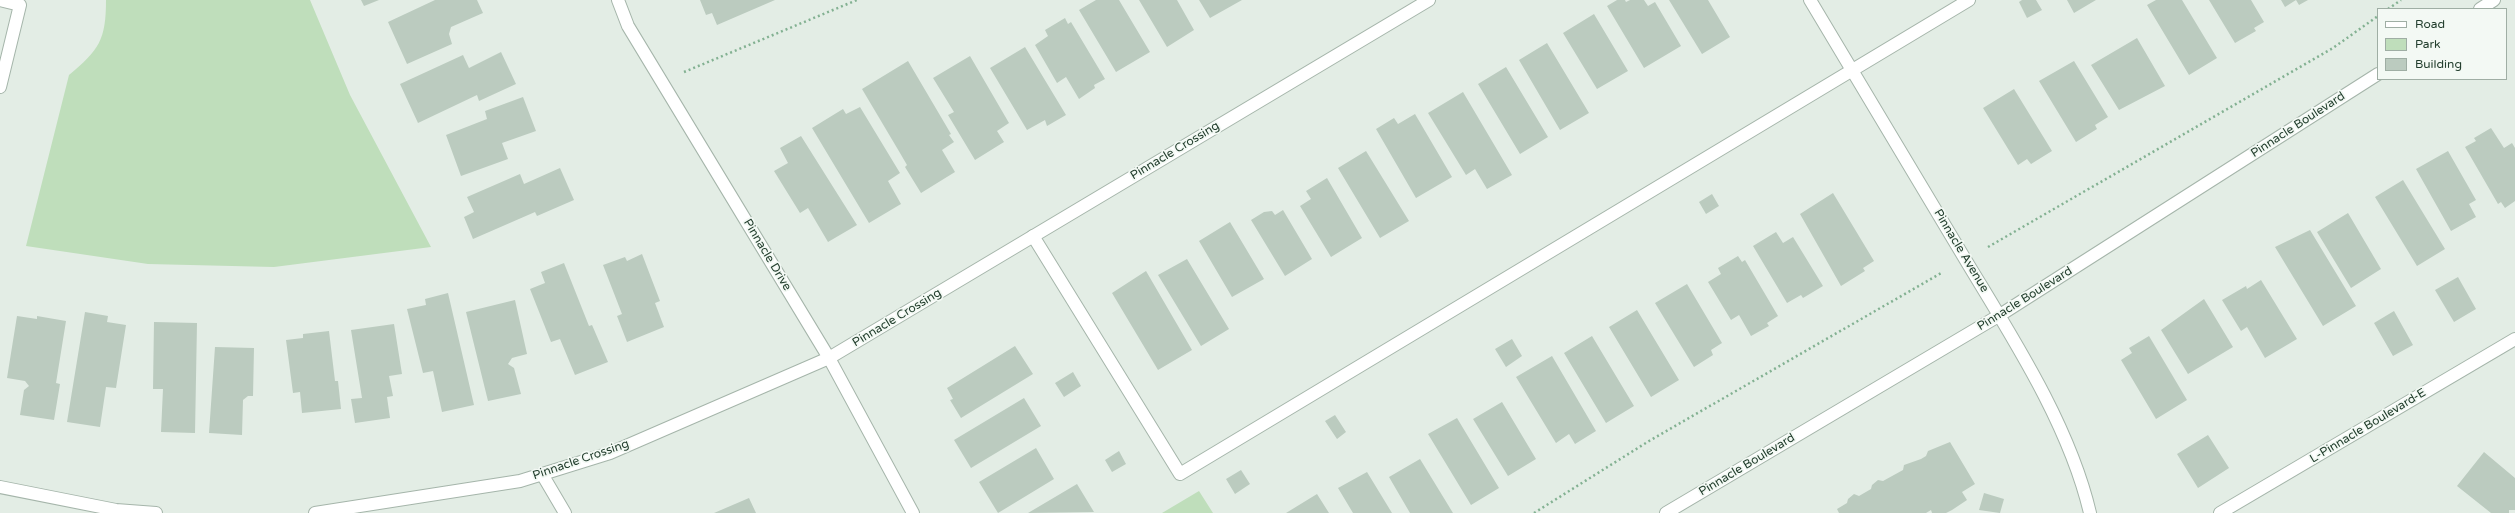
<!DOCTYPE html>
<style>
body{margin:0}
#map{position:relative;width:2515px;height:513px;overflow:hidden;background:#e3ede5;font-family:"Varela Round",sans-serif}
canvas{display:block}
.legend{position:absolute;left:2377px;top:8px;width:130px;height:72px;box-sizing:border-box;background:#f3f9f4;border:1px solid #9faea4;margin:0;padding:5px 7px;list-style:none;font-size:12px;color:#223e2d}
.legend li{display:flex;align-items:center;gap:8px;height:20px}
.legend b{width:20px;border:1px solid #9faea4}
</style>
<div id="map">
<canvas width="2515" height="513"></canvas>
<ul class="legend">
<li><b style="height:5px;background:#fff"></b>Road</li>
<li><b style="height:11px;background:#bfdebb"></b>Park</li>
<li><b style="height:11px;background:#bbcbbf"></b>Building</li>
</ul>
</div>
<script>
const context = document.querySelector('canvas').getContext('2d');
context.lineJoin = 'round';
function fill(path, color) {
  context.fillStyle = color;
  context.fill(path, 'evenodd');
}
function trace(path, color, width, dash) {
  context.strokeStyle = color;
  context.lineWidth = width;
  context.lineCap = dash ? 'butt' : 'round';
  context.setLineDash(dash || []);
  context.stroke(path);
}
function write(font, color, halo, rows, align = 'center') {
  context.font = font + ' "Varela Round",sans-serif';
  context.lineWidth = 3.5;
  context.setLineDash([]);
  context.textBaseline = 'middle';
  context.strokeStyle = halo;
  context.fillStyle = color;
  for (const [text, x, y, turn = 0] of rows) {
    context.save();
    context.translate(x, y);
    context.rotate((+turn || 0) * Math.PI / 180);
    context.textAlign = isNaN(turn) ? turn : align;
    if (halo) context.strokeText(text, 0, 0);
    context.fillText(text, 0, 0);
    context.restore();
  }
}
fill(new Path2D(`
 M106,0h204l40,95 81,152 -157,20 -126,-3 -122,-18 43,-171c30,-25 37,-35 37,-75z
 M1199,491l14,22h-51z`), '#bfdebb');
fill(new Path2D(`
 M361,0h18l-15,6z
 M435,0h42l6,13 -32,14 -2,7 3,10 -45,20 -19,-42z
 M700,0h75l-58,25 -5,-12 -6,2z
 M1096,0h23l31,52 -34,20 -37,-62z
 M1139,0h38l17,30 -27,17z
 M1199,0h43l-32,18z
 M1617,0h8l1,2 4,-2h14l4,6 7,-4 26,44 -37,22 -37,-62z
 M1669,0h39l22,37 -28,17z
 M2022,0h14l6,10 -15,8 -8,-16z
 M2067,0h29l-22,13z
 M2156,0h26l35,58 -28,17 -42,-70z
 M2209,0h42l13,22 -10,6 2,3 -21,12z
 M2281,0h27l-9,5 -3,-5 -11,7z
 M1594,14l34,57 -31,18 -34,-56z
 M1065,18l3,6 3,-2 34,57 -11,6 1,3 -16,11 -13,-22 -9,6 -22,-38 13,-9 -3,-6z
 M2137,38l28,48 -46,24 -28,-45z
 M1547,43l42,70 -29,17 -41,-70z
 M1025,47l41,68 -19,11 -2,-6 -18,10 -37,-62z
 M501,52l15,32 -37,17 -2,-6 -59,28 -18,-39 63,-29 6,13z
 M970,56l39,67 -12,8 7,11 -29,18 -27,-45 6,-3 -21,-34z
 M908,61l43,73 -2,1 5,7 -12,8 13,22 -34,21 -16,-26 2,-2 -7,-12 -38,-64z
 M2074,61l34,56 -13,8 2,4 -21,13 -37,-61z
 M1506,67l42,70 -28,17 -42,-70z
 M2014,89l38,62 -21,13 -4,-5 -9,6 -35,-57z
 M1463,92l49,83 -25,14 -12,-20 -9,6 -38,-62z
 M523,97l13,34 -34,12 6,16 -47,17 -15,-41 41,-16 -2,-8z
 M860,107l40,66 -12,8 13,23 -32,19 -57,-95 31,-19 3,5z
 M1415,114l37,63 -36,21 -40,-69 18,-11 4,6z
 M2491,128l13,20 8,-5 3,5v53l-10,7 -4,-6 -3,2 -33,-57 11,-6 -2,-3z
 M801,136l56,89 -29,17 -20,-34 -8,5 -26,-42 14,-8 -8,-15z
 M1366,151l43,70 -29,17 -42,-70z
 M2448,151l28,49 -7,4 7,13 -25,14 -35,-62z
 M560,168l14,32 -37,16 -2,-4 -62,27 -9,-22 10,-5 -7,-15 53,-23 4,10z
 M1327,178l35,60 -31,19 -31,-51 11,-7 -5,-8z
 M2403,180l42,69 -28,17 -42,-69z
 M1833,193l41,68 -11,7 2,3 -24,15 -41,-72z
 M1712,194l7,12 -13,8 -7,-12z
 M1283,210l29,49 -27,17 -34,-56 13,-8 8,-1 3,4z
 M2348,213l33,56 -30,19 -34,-56z
 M1230,222l34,57 -32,18 -33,-56z
 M2310,230l46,76 -33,20 -48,-79z
 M1776,232l7,11 10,-6 30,49 -20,12 -2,-3 -14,8 -34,-57z
 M642,254l18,47 -5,2 9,24 -37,15 -10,-26 5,-2 -19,-49 22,-8 2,4z
 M1738,256l4,6 3,-2 33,56 -11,7 2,3 -18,10 -12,-21 -8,5 -23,-38 13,-8 -3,-6z
 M1187,259l42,70 -28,17 -43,-71z
 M564,263l25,63 3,-1 16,37 -33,13 -15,-36 -9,3 -21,-53 15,-6 -4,-11z
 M1146,271l46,79 -34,20 -46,-77z
 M2458,277l18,32 -22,13 -19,-32z
 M2261,280l36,59 -32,19 -18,-31 -6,4 -19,-31 24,-14 1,3z
 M1687,284l35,59 -11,7 2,5 -19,12 -39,-64z
 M448,293l26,112 -32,7 -9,-41 -10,2 -16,-64 19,-4 -1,-6z
 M2204,299l29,48 -45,27 -27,-44z
 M515,300l12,54 -15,4 -4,6 6,4 7,26 -33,7 -22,-89z
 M1637,310l42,70 -28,17 -42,-70z
 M2394,311l19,34 -20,11 -19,-33z
 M85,312l23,4 -1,6 19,3 -10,63 -10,-1 -6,40 -33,-5z
 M17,316l20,3v-3l29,5 -10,62 4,1 -6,36 -34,-5 4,-25 5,-4 -4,-5 -18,-3z
 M154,322l43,1 -2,110 -34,-1 2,-43h-10z
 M394,324l8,50 -13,2 4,20 -6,1 3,21 -35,5 -4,-24 11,-1 -11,-68z
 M329,331l6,50h3l3,28 -39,4 -2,-21 -7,1 -7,-53 17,-2v-4z
 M1592,336l42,70 -28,17 -42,-70z
 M2149,336l38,64 -31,19 -35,-59 11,-7 -3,-5z
 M1512,339l10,17 -16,11 -11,-18z
 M1015,346l18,28 -72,44 -11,-18 3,-1 -6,-11z
 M215,347l39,1 -1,48h-5l-5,4 -1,35 -33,-2z
 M1552,356l44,75 -21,13 -6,-10 -13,9 -40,-66z
 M1073,372l8,14 -17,11 -9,-14z
 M1024,398l17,28 -70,42 -17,-28z
 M1502,402l34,57 -28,17 -35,-57z
 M1335,415l11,17 -9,7 -12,-18z
 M1457,418l42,70 -28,17 -43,-71z
 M2208,435l21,33 -31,20 -21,-34z
 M1950,442l25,42 -13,8 5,8 -15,10 -6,3h-14l-1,-3 -5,3h-87l-2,-4 10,-6 1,-4 6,-5 5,2 12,-7 1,-4 6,-5 5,1 20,-11 1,-5 17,-6 5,-3 2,-5z
 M1036,448l18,31 -56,34 -19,-31z
 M1119,451l7,13 -14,8 -7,-12z
 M2484,452l31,26v32h-6v3h-18l-34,-27z
 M1420,459l33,54h-43l-21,-36z
 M1241,470l9,14 -15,10 -9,-15z
 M1367,472l25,41h-39l-15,-25z
 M1077,484l17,28 -66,1z
 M1984,493l20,6 -4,14 -21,-3z
 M1317,494l12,19h-43z
 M749,498l7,15h-42z`), '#bbcbbf');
const service = new Path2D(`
 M1033,236l147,238 789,-474
 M2220,513l295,-174`);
const minor = new Path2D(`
 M0,0l20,5 -20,82
 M1810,0c52,86 103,173 155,259 47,78 104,165 125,254
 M542,474l23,39
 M0,487l116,23 40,3
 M315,513l205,-32 90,-28 219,-95 600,-358`);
const tertiary = new Path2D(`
 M618,0l10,26 201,332 84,155
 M2480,9l14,-9
 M1666,513l334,-198 378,-241`);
trace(service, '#a5b5aa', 14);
trace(minor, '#a5b5aa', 14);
trace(tertiary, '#a5b5aa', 14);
trace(new Path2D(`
 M2388,9l13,-9
 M684,72l173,-72
 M1988,247l345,-199 45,-32
 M1534,513l115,-72 294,-169`), '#83b192', 2.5, [2, 3]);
trace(service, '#fff', 12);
trace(minor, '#fff', 12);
trace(tertiary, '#fff', 12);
write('12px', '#223e2d', '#f3f9f4', [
 ["Pinnacle Boulevard",2298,125,-33],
 ["Pinnacle Crossing",1175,151,-31],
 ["Pinnacle Avenue",1961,251,59],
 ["Pinnacle Drive",767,255,59],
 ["Pinnacle Boulevard",2025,299,-32],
 ["Pinnacle Crossing",897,318,-31],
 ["L-Pinnacle Boulevard-E",2368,426,-31],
 ["Pinnacle Crossing",581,460,-19],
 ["Pinnacle Boulevard",1747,465,-31]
]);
</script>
